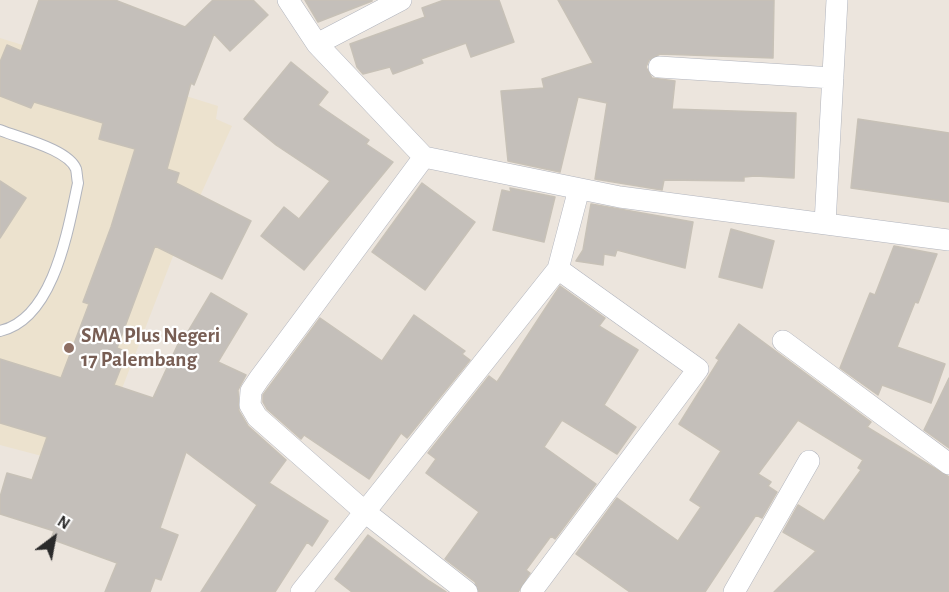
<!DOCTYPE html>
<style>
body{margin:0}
#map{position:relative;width:949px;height:592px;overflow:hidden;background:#ece5dd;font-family:"Alegreya Sans",sans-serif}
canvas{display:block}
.north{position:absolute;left:24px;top:508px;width:60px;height:60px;-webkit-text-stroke:4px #fff;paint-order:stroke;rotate:32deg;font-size:16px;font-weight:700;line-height:24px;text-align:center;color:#2a2a2a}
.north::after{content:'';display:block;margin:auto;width:21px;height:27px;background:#2a2a2a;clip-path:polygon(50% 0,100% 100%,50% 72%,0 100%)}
</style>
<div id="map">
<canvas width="949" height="592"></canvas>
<div class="north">N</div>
</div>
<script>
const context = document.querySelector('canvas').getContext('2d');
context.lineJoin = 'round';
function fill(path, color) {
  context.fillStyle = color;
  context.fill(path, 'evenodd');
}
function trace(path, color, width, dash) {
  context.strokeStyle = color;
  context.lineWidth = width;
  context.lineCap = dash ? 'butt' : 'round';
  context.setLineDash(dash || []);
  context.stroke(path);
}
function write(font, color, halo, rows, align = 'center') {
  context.font = font + ' "Alegreya Sans",sans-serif';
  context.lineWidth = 4.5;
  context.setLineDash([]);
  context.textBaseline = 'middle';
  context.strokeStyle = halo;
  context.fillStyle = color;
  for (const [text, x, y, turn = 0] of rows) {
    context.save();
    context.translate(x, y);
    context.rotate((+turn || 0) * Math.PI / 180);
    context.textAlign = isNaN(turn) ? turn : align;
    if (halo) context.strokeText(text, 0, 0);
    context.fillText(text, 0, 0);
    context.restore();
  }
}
fill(new Path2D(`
 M0,38l218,68 -2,13 16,7 -57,125 -84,218 -91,-24z`), '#ece2ce');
const building = new Path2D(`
 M39,0h76l70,27 28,-27h40l15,15 -38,36 -16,-17 -20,51 -3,-2 -24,86 12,4 -3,10 75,38 -29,58 -67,-33 -38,102 10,4 -13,33 39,13 25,-54 2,1 31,-52 36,21 -29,48 28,13 -8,15 1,21 9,15 38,34 -17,23 59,38 -16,25 -5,-4 -32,50h-74l56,-87 -71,-53 -26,76 18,7 -17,45 -6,-2 -5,14h-45l12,-29 -66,-24 3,-8 -54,-17v-17l7,-24 25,7 15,-43 -47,-14v-64l61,19 28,-74 -6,-2 28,-75 24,-78 -36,-10 4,-16 -69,-21 -3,6 -31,-12v-34l7,-17 14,6z
 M305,0h67v1l-54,21z
 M444,0h55l15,42 -43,15 -5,-14 -45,16 2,4 -30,11 -3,-7 -27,7 -6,-7 -7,-23 75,-27 -3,-9z
 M558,0h216l-1,58 -113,-4 -11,6 -3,7 6,11 23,3 -3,28 124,4 -2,65 -39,-2 -11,1v4l-80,-1 -2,10 -67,-11 12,-76 -29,-6 -18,75 -52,-11 -7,-70 43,-3 -2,-9 51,-16z
 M291,62l37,30 -10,13 51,35 -3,4 27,18 -89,108 -43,-34 23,-29 15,12 31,-38 -54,-36 -32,-26z
 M858,119l91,14v69l-98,-14z
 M0,181l26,17 -26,40z
 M422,183l53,39 -50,68 -53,-38z
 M510,188l45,9 -11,45 -51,-12 9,-40 9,2z
 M591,204l102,18 -8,46 -68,-18 -2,6 -11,-2 -1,11 -27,-4 7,-11z
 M731,229l43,12 -12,47 -43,-11z
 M894,246l43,8 -19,49 -3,-1 -18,45 48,17 -14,39 -49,-18 -4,10 -38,-27 30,-75 5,2z
 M560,286l45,32 -6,8 39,24 -34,55 32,22 -19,27 -55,-34 -18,27 52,37 -41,55 -4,-3 -25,34 4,3 -12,19h-39l-4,-10 -30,-23 34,-47 -53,-39 10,-14 -8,-6 61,-77 8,6z
 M414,315l51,36 -3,3 8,6 -63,78 -6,-5 -32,46 -65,-44 -3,4 -34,-30 -4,-7v-7l57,-77 62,43z
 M739,324l132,98 -4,5 82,50v115h-175l42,-41 -33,-19 15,-27 26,16 37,-51 -3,-2 5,-8 -65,-40 -40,54 13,8 -3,4 9,6 -15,26 -6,-3 -51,77h-75l-54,-38 41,-56 61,43 23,-34 -11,-7 31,-49 -42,-27 40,-64 -3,-2z
 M949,378v70l-25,-18z
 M368,535l61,46 17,11h-94l-17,-13z`);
fill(building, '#c4bfba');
trace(building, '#c7c1b7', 1.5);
const service = new Path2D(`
 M0,130c19,8 68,19 76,39 1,4 1,10 2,14 -10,46 -24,136 -78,148`);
const minor = new Path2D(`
 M288,0l29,44 107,113 196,40 329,43
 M317,44l84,-44
 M659,67l174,11
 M424,157l-165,222 -8,12 -1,14 7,12 108,95 102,80
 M825,224l12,-224
 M783,341l166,123
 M301,592l257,-323 21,-80
 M531,592l167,-223 -140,-100
 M734,592l75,-131`);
trace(service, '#b1b4bd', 12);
trace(minor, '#b1b4bd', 22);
trace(service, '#fff', 10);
trace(minor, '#fff', 21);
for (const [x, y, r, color] of [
 [69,348,6,"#8d6e63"]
]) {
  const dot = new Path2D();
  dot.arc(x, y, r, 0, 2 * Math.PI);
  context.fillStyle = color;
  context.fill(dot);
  trace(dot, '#fff', 2);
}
write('bold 21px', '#785e54', '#fff', [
 ["SMA Plus Negeri",81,336],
 ["17 Palembang",81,360]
], 'left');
</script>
